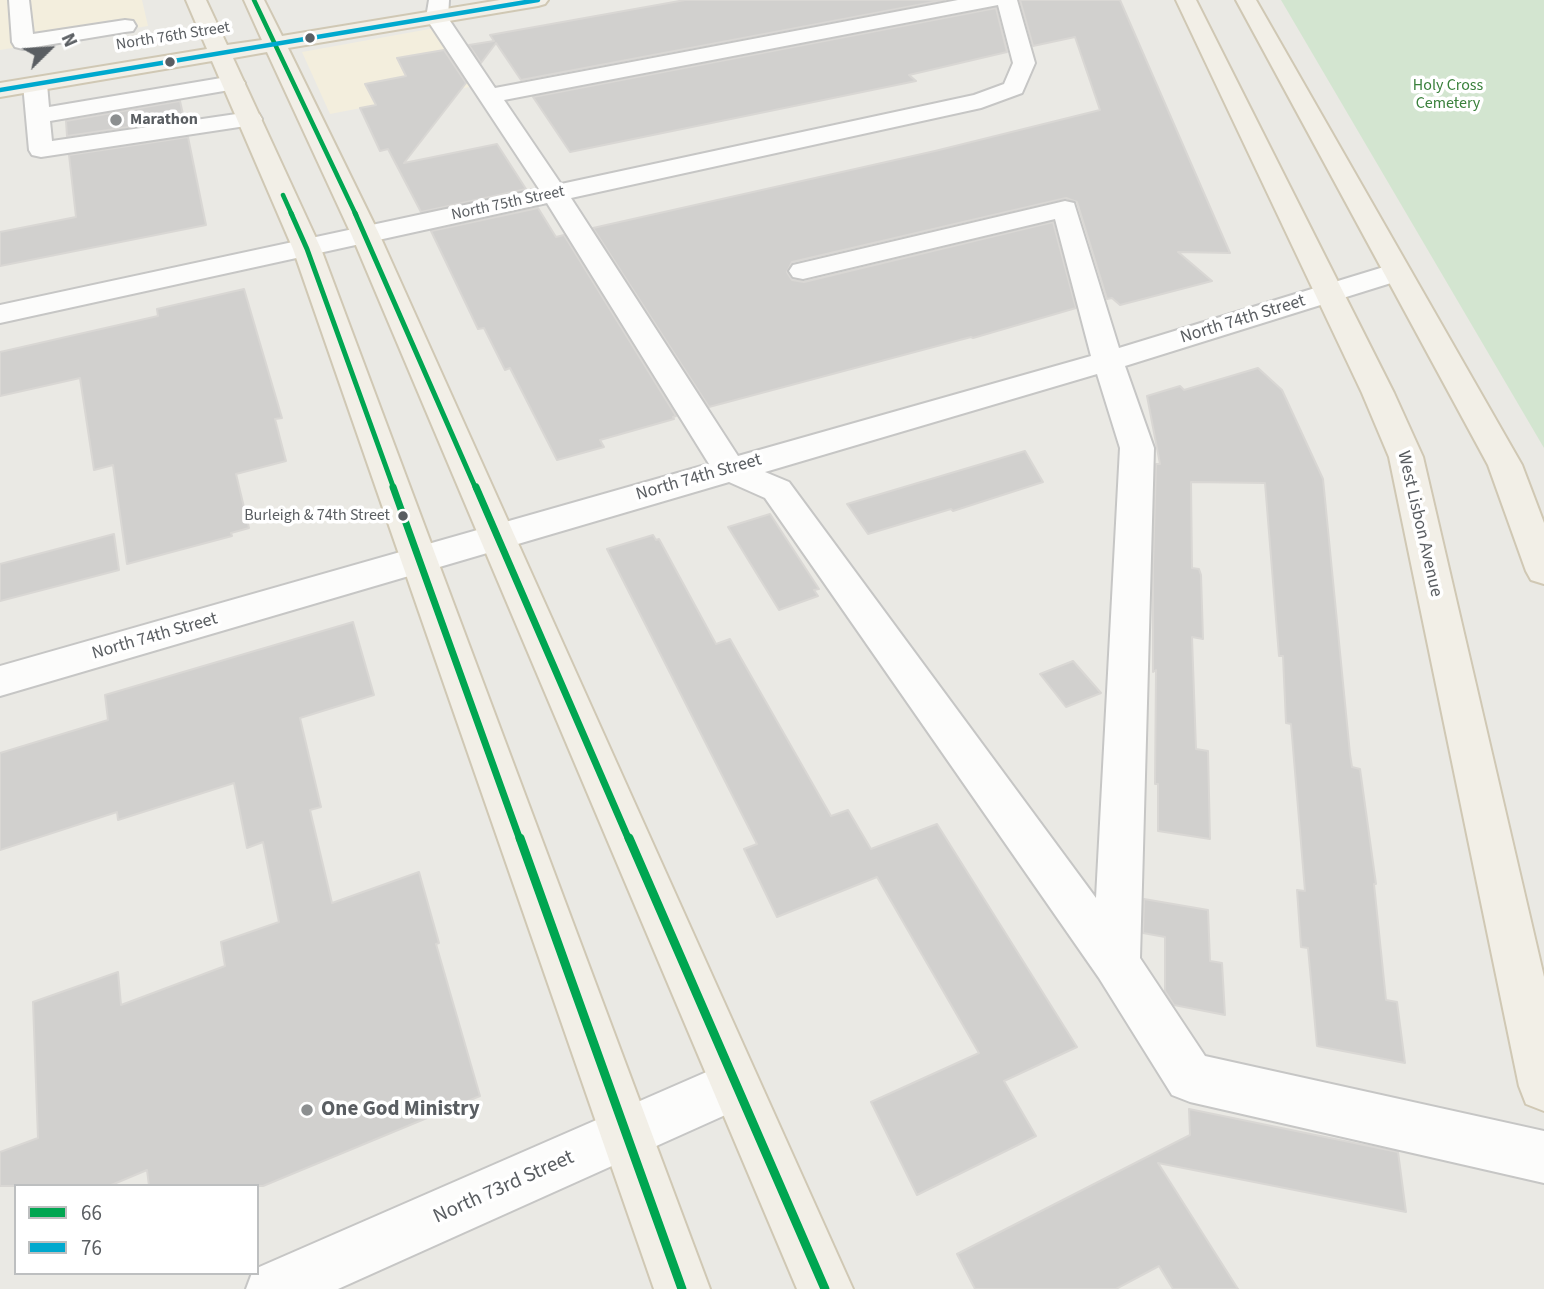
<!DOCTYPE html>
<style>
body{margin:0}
#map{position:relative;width:1544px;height:1289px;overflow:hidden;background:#eae9e4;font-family:"Source Sans 3",sans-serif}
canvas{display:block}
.legend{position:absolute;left:14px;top:1184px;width:245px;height:91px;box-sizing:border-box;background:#fff;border:2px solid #bdbfc0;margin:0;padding:9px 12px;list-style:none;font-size:21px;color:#5a5e62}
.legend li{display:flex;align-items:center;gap:14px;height:35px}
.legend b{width:35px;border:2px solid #bdbfc0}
.north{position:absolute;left:14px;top:14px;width:70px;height:70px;-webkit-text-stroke:5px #fff;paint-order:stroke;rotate:66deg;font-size:19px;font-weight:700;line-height:28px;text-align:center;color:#5a5e62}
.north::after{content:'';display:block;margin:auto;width:24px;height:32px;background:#5a5e62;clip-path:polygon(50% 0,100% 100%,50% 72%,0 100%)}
</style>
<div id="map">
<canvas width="1544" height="1289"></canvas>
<ul class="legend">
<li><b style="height:9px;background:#00a651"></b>66</li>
<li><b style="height:9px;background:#00a9ce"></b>76</li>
</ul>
<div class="north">N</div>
</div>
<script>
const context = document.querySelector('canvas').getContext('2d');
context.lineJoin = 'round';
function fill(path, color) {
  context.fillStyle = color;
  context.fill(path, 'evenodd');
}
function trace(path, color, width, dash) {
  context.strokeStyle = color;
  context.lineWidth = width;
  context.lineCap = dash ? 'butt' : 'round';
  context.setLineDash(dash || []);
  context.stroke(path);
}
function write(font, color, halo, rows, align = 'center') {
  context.font = font + ' "Source Sans 3",sans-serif';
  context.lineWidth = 7;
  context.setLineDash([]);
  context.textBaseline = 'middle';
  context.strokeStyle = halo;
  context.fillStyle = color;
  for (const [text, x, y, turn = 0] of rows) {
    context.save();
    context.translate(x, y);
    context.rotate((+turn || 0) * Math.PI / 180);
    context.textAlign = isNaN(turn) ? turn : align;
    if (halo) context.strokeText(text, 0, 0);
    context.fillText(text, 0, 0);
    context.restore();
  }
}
fill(new Path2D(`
 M0,0h142l6,26 -148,24z
 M446,26l39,58 -155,30 -28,-62z`), '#f3eedd');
fill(new Path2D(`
 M1281,0h263v448z`), '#d3e5d0');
const building = new Path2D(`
 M685,0h259l-423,80 -25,-37 -15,20 -12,-18 25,-4 -4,-6z
 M1020,0h100l110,253 -52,-1 34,29 -92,24 -8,-7 -5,1 -30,-97 -11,-4 -274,64 -5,10 5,8 12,2 249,-60 23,86 -103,30 -2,-1 -262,70 -116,-179 342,-77 165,-41 -25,-73 -42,9z
 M996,8l11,44 -98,23 7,6 -346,71 -37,-55z
 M444,50l22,33 -62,80 93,-19 29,45 -105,23 -33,-63 -8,2 -20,-43 16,-3 -11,-21 41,-8 -9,-18z
 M180,101l4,18 -117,17 -1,-15z
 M188,137l18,88 -206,41v-34l76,-15 -7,-62z
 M538,208l18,29 8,-2 112,181 -3,1 1,2 -74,21 4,7 -47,13 -47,-92 -5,2 -21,-42 -6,1 -47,-98z
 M244,289l38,129 -7,1 11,42 -50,13 13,54 -18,5 1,3 -105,28 -14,-99 -19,5 -14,-92 -80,18v-44l158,-36 -1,-7z
 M1258,368l24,22 41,89 27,275 2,13 8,2 16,115h-2l12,116 11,2 8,61 -88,-17 -9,-98 -7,-1 -4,-57 8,1 -14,-167 -5,-1 -3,-67h-4l-14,-173 -74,-1 1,86 7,1 2,6 2,64 -11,-2 4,112 12,2 2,88 -52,-8v-47h-3l1,-114 -3,2v-107l3,-101h4l-13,-68 33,-10 4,4z
 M1025,451l18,31 -90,29 -2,-2 -83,25 -21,-30z
 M770,514l49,75 -5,1 4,6 -39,14 -51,-83z
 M114,534l5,36 -119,31v-37z
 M653,535l3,5 3,-1 57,105 14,-5 101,177 17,-6 23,39 66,-25 140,223 -73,34 32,55 -119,59 -46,-93 108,-49 -102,-176 -100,40 -33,-68 13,-5 -150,-295z
 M353,622l21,73 -74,23 21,89 -11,3 22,93 87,-31 20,71 -3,1 44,152 -217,90h-114l-2,-16 -38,16h-109v-34l38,-14 -5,-136 85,-30 3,33 104,-39 -4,-24 58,-20 -16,-80 -16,6 -13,-65 -116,37 -1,-8 -117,38v-97l108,-33 -3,-25z
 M1073,661l28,32 -35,14 -26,-33z
 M1144,899l64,11 2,51 12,2 3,52 -51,-10 -9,-14v-54l-22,-4z
 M1189,1109l209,43 8,60 -248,-49 80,126h-65l-14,-23 -43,23h-141l-18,-35 233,-119z`);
fill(building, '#d1d0ce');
trace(building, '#d9d7d4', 2);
const minor = new Path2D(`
 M9,0h20l4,34 92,-14 8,1 3,5 -3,5 -8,1 -102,17 -8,-2 -3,-5z
 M429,0h20l-1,18 47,70 463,-88h59l18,63 -13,30 -41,15 -410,90 167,258 353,-100 -36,-137 -252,60 -10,-2 -4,-6 4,-6 272,-64 9,2 45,145 268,-82 10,-2 10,2 4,6 -4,6 -282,88 29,82 -14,510 65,98 339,75v52l-354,-81 -18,-7 -73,-117 -334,-480 -36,-16 -729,214v-30l709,-202 -162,-261 -547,120v-18l539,-116 -113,-171zM998,5l15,58 -9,21 -30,11 -413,89 -57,-84zM1097,374l23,74 -24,450 -307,-416 -24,-10z
 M233,76l8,2 4,5 -4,5 -191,33 2,20 198,-29 9,2 3,5 -3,5 -218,33 -9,-2 -3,-5 -6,-66 4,-5h16l4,5 2,23z
 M734,1060l18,7 7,18 -7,18 -414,186h-92l6,-16h5v-5z`);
const major = new Path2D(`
 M186,0h20l21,45 35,-5 -18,-40h20l18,36 218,-36h48l-3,4 -7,2 -250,42 92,188 473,1053h-56l-445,-1053 -85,-184 -34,6 88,191 389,1040h-56l-361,-1040 -81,-188 -212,36v-14l207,-34z
 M1176,0h20l198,393 29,64 121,520v134l-18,-7 -7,-18 -130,-629 -27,-64z
 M1236,0h20l266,465 22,58v61l-13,-4 -5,-9 -38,-106z`);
trace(minor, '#c6c6c5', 4);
trace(major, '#d0c8b4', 4);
fill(minor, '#fcfcfb');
fill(major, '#f2efe7');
trace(new Path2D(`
 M254,0l102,215
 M283,195l9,20`), '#00a651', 4.5);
trace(new Path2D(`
 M291,213l16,36 87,240
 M355,213l121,276`), '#00a651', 5);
trace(new Path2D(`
 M393,487l127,353
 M476,487l153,353`), '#00a651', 7);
trace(new Path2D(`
 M520,838l162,451
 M629,838l196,451`), '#00a651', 9);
trace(new Path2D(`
 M0,90l538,-90`), '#00a9ce', 4.5);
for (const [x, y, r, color] of [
 [310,38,6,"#5a5e62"],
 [170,62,6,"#5a5e62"],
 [116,120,7,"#8c8f90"],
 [403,516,6,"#5a5e62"],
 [307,1110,7,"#8c8f90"]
]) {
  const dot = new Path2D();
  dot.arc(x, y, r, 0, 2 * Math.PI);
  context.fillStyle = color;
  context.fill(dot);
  trace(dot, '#fff', 2.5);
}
write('16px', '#5a5e62', '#fff', [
 ["North 76th Street",173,37,-9],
 ["North 75th Street",508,204,-12]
]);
write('16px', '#3a813c', '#fff', [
 ["Holy Cross",1448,86],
 ["Cemetery",1448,104]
]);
write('bold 16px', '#5a5e62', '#fff', [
 ["Marathon",130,120]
], 'left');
write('16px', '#5a5e62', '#fff', [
 ["Burleigh & 74th Street",390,516]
], 'right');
write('18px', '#5a5e62', '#fff', [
 ["North 74th Street",1243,320,-17],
 ["North 74th Street",699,478,-16],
 ["West Lisbon Avenue",1419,524,77],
 ["North 74th Street",155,637,-16]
]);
write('bold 21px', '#5a5e62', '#fff', [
 ["One God Ministry",321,1110]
], 'left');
write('21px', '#5a5e62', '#fff', [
 ["North 73rd Street",504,1188,-24]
]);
</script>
